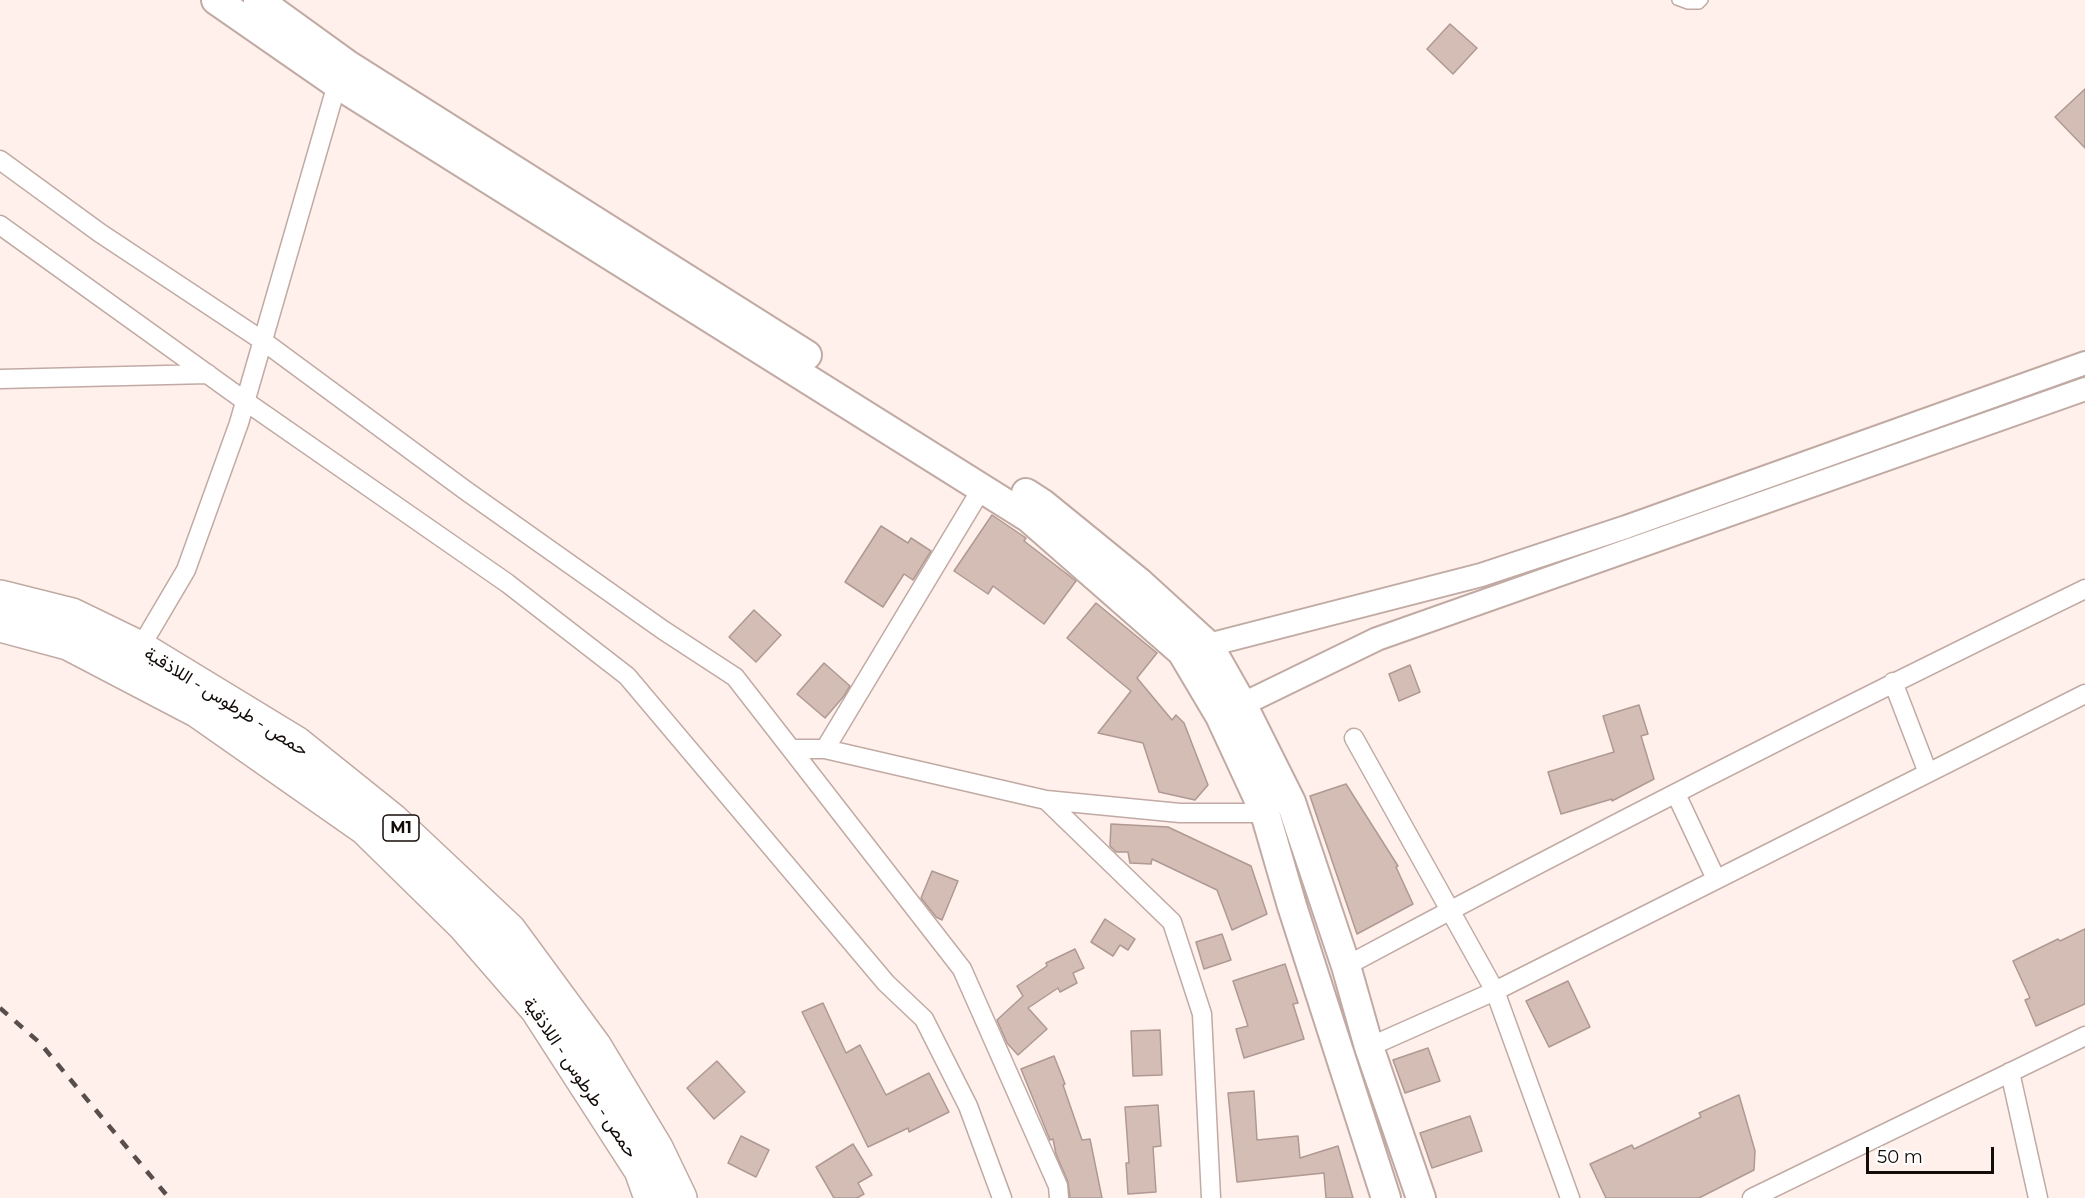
<!DOCTYPE html>
<meta charset="utf-8">
<style>
body{margin:0}
#map{position:relative;width:2085px;height:1198px;overflow:hidden;background:#fff0ec;font-family:Montserrat,sans-serif}
canvas{display:block}
.scale{position:absolute;left:1866px;top:1147px;width:128px;height:27px;box-sizing:border-box;border:3px solid #130c09;border-top:0;padding-left:8px;font-size:18px;line-height:21px;white-space:nowrap;color:#130c09;-webkit-text-stroke:4px #fff;paint-order:stroke}
</style>
<div id="map">
<canvas width="2085" height="1198"></canvas>
<div class="scale">50 m</div>
</div>
<script>
const context = document.querySelector('canvas').getContext('2d');
context.lineJoin = 'round';
function fill(path, color) {
  context.fillStyle = color;
  context.fill(path, 'evenodd');
}
function trace(path, color, width, dash) {
  context.strokeStyle = color;
  context.lineWidth = width;
  context.lineCap = dash ? 'butt' : 'round';
  context.setLineDash(dash || []);
  context.stroke(path);
}
function write(font, color, halo, rows, align = 'center') {
  context.font = font + ' Montserrat,Vazirmatn,sans-serif';
  context.lineWidth = 4.5;
  context.setLineDash([]);
  context.textBaseline = 'middle';
  context.strokeStyle = halo;
  context.fillStyle = color;
  for (const [text, x, y, turn = 0] of rows) {
    context.save();
    context.translate(x, y);
    context.rotate((+turn || 0) * Math.PI / 180);
    context.textAlign = isNaN(turn) ? turn : align;
    if (halo) context.strokeText(text, 0, 0);
    context.fillText(text, 0, 0);
    context.restore();
  }
}
const building = new Path2D(`
 M1450,24l27,24 -24,26 -26,-25z
 M2085,89v59l-30,-31z
 M992,515l34,23 -2,3 52,40 -32,43 -51,-38 -5,8 -34,-23z
 M881,526l27,17 3,-5 20,13 -18,29 -9,-6 -21,33 -38,-25z
 M1096,603l61,50 -20,25 35,42 4,-5 8,8 24,62 -13,15 -36,-8 -16,-49 -45,-10 33,-42 -64,-53z
 M754,610l27,25 -25,27 -27,-25z
 M824,663l26,23 -6,10 -19,22 -28,-24z
 M1410,665l10,27 -21,9 -10,-27z
 M1639,705l9,29 -7,2 13,43 -42,22v-2l-51,15 -13,-42 66,-20 -11,-36z
 M1346,784l52,82 -2,1 17,37 -56,30 -47,-138z
 M1111,824l57,3 83,39 16,48 -35,16 -15,-40 -65,-31 -1,5 -21,-1 -2,-11h-12l-6,-6z
 M932,871l26,10 -16,39 -6,-3 -15,-19z
 M1105,919l30,20 -7,11 -8,-5 -7,11 -22,-14z
 M2085,929v75l-49,22 -11,-26 5,-2 -17,-37 45,-22 2,2z
 M1222,934l9,26 -27,9 -8,-27z
 M1075,949l9,19 -11,5 4,10 -17,9 -2,-4 -30,20 19,21 -29,26 -11,-12 -10,-23 26,-24 -6,-10 30,-20 -1,-3z
 M1285,964l13,39 -5,1 11,35 -60,19 -8,-29 12,-3 -15,-45z
 M1568,981l22,46 -41,20 -23,-46z
 M823,1003l23,50 14,-8 26,50 43,-22 20,39 -40,20 -1,-4 -40,19 -66,-135z
 M1160,1030l2,45 -29,1 -2,-45z
 M1428,1048l12,33 -35,12 -12,-33z
 M1054,1056l11,28 -2,1 19,55 8,-1 12,59h-32l-2,-16 -12,-28 -3,-15 -3,1 -29,-71z
 M717,1061l28,31 -31,27 -27,-31z
 M1254,1091l3,49 41,-4 2,22 38,-12 15,52h-27l-2,-25 -87,9 -9,-89z
 M1739,1095l16,56 -1,19 -55,28h-93l-16,-34 42,-19 2,4 67,-32 -2,-4z
 M1158,1105l3,41 -8,1 3,45 -28,2 -2,-31h3l-4,-56z
 M1470,1116l12,35 -50,17 -12,-35z
 M741,1136l28,14 -13,27 -28,-14z
 M853,1144l19,31 -14,8 6,11 -7,4h-23l-18,-31z`);
fill(building, '#d4bdb5');
trace(building, '#af9992', 1.5);
const service = new Path2D(`
 M1677,0l11,4h11l4,-4`);
const minor = new Path2D(`
 M0,160l100,73 163,108 202,149 198,140 72,47 56,72
 M0,225l245,176 262,182 120,93 259,307 38,36 44,87 34,92
 M0,379l208,-5
 M140,648l46,-78 53,-147 98,-339 4,-7
 M1893,682l35,91
 M1354,738l141,253 75,207
 M825,749l157,-261
 M1676,794l40,85
 M1046,800l126,122 30,92 9,184
 M1346,966c244,-131 490,-256 739,-377
 M1369,1047l126,-56 590,-297
 M2010,1072l28,126
 M1059,1198l-1,-12 -96,-217 -171,-220h34l221,51 134,13h85l6,-3
 M1752,1198l333,-162`);
const tertiary = new Path2D(`
 M1193,649l288,-74 145,-48 459,-164
 M1229,711l148,-72 708,-250`);
const primary = new Path2D(`
 M216,0l121,84 692,434 153,134 38,64 45,97 27,93 94,292
 M258,0l90,65 459,290
 M1026,493l17,11 97,79 69,63 33,58 49,98 55,164 23,81 52,151`);
const motorway = new Path2D(`
 M0,597l72,18 68,33 156,95 96,77 117,110 86,117 61,101 24,50
 M0,625l68,18 130,68 167,117 99,97 73,84 104,161 10,28`);
trace(service, '#c1aaa3', 12);
trace(minor, '#c1aaa3', 21);
trace(tertiary, '#c1aaa3', 26);
trace(primary, '#c1aaa3', 32);
trace(motorway, '#c1aaa3', 36);
trace(service, '#fff', 9);
trace(minor, '#fff', 18);
trace(tertiary, '#fff', 22);
trace(primary, '#fff', 28);
trace(motorway, '#fff', 33);
trace(new Path2D(`
 M0,1008l40,35 129,155`), '#584f4c', 4.5, [10, 10]);
for (const [x, y, w] of [
 [401,828,36]
]) {
  const box = new Path2D();
  box.roundRect(x - w / 2, y - 13, w, 26, 4.5);
  context.fillStyle = '#fff';
  context.fill(box);
  trace(box, '#130c09', 1.5);
}
write('bold 16px', '#130c09', null, [
 ["M1",401,828]
]);
write('18px', '#130c09', '#fff', [
 ["حمص - طرطوس - اللاذقية",226,702,32],
 ["حمص - طرطوس - اللاذقية",580,1078,56]
]);
</script>
